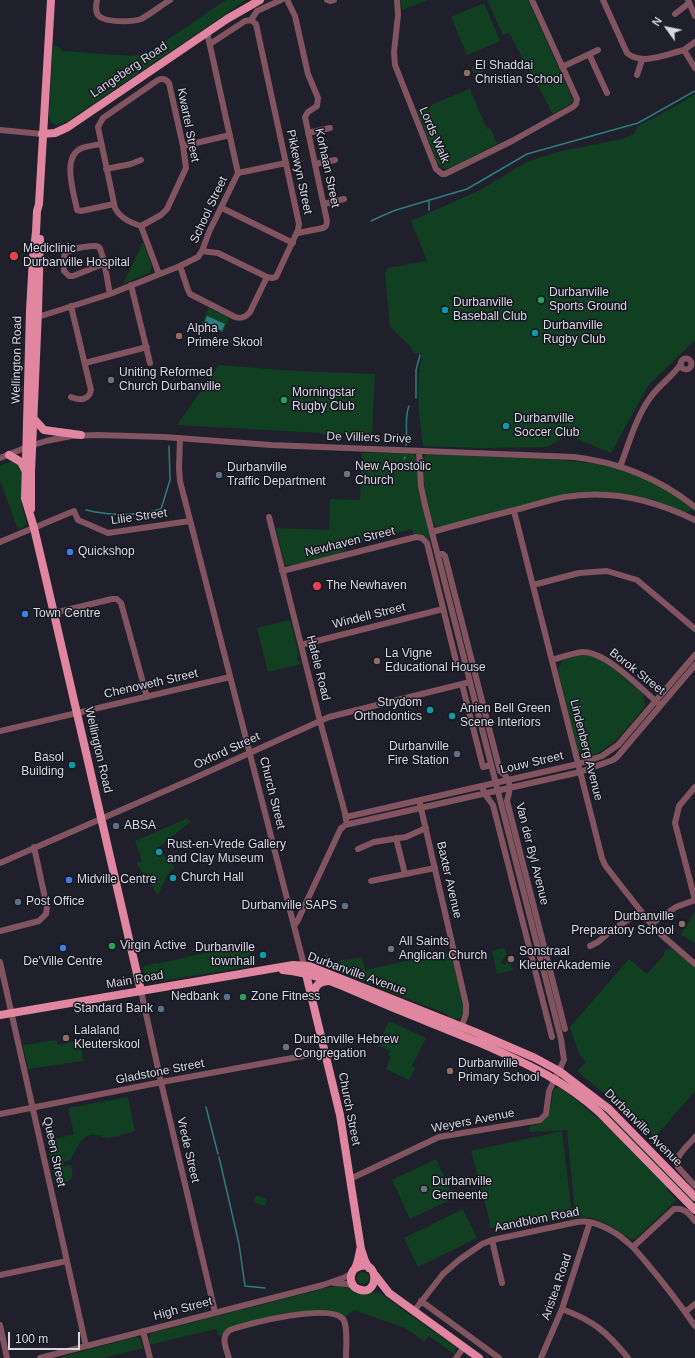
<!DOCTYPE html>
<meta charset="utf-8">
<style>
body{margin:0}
#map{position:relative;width:695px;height:1358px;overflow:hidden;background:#1f202b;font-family:Arial,sans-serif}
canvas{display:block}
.north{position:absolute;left:647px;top:8px;width:40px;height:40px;-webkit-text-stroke:3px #161721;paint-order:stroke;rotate:303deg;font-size:11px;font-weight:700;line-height:16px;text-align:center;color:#d7d8e0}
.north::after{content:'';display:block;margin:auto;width:14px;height:18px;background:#d7d8e0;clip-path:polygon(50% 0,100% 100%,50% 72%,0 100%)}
.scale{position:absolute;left:8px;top:1332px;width:72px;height:18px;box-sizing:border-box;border:2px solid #d7d8e0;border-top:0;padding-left:5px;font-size:12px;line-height:14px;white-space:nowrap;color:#d7d8e0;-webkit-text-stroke:3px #161721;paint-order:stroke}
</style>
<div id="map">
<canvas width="695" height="1358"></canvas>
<div class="north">N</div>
<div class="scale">100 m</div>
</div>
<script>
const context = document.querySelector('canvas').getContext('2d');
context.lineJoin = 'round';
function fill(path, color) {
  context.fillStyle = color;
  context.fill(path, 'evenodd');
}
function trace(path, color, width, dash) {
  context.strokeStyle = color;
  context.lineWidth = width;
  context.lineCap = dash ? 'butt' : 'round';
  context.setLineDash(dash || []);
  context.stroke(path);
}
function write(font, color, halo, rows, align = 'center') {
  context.font = font + ' Arial,sans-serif';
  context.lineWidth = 3;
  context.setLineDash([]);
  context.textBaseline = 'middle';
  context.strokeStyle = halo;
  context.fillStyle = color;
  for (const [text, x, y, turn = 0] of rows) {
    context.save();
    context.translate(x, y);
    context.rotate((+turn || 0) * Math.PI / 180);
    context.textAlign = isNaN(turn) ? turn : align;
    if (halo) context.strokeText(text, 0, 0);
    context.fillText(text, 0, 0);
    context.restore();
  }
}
fill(new Path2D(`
 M226,0h20l-178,121 -11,4c-7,-2 -8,-6 -8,-12l4,-67h5l4,5 70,5 16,-3z
 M401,0h26l-25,10z
 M487,0h41l44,98v4l-2,2 -17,10 -44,-81 -6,2z
 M484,3l16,38 -33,14 -16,-38z
 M482,61l1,11 -10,1 -1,-6 3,-1 -1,-4z
 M470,89l17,40 3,-2 7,17 -47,24 -6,1 -6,-5 -21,-53 14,-4v-2z
 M695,94v246l-47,46 -37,67 -44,-18 -20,12 -65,1 -59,-2c-4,-31 -8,-60 -1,-92l-8,-1 -4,-7 -20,-19 -5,-54 3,-5 39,-7 -16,-40 69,-31 47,-28 30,-10 65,-13 12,-5 4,-8 36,-19z
 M143,242l9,25 -3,6 -26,11z
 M209,308l20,10 -6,15 -21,-9z
 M219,365l78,6 78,3 -3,62 -30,-2v2l-21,-2v-1l-144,-8z
 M362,453h49l5,3 3,33 11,49 -3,1 -4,-4h-9l-2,-6 -67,17 1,6 -57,14v-1h-4l-9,-37 53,2 1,-31 30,1z
 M429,454c31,2 63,3 94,4 38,2 76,3 112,16 22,9 42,22 60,37v1l-3,-2 -7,3c-29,-11 -54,-20 -86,-21l-162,35c-1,0 -2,-1 -2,-2 -6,-5 -15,-62 -12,-68 2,-2 3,-2 6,-3z
 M13,461l6,5 2,3 1,38 4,16 -1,3 -5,3 -3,-2 -17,-46v-15l9,-4z
 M290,620l9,35 -2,1 1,5h2l1,3 -33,8 -11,-44z
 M585,654l21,8 37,32 2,13c-18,20 -30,40 -56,50l-11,-6 -20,-81 5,-10z
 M188,818l2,4 -32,26 17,20 -7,6 -10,21 -22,-32 6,-2 -7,-20z
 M695,911v32l-14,-8z
 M248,943l5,23 -99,16c-8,-1 -10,-7 -11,-14l1,-2 13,-3v1z
 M504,948l3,5 -6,9 4,3 2,-4 4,3 -1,3 5,3 -18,4 -5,-23z
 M671,948l24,19v124l-40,46 -78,-66 9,-9 -7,-8 -9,-27 59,-68 18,15 17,-19v-5z
 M444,953h5l3,3 12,54c-1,10 -8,10 -15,7l-2,-3 -111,-43 -6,-5 2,-3 30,-6 3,13z
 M389,1021l37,17 -14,28 3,2 -6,12 -23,-11 5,-12 -3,-2 2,-4 -12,-6z
 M56,1040l2,5 22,-5 3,21 -55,8 -5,-24z
 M559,1087l17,13 30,25 61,62v3l10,10 -42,39h-4c-18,-11 -36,-27 -59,-20v-3l-82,12 -1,-2 1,-4 -19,-71 91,-20 10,84 3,-3 -8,-82 -37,2 -1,-5c14,-5 20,-6 22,-24h1l1,-13z
 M128,1097l7,34c-9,2 -18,6 -27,7 -5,0 -8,-3 -13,-3 -14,-2 -19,15 -24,25l-17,3 -3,-2 -4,-20 27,-7 -6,-26z
 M593,1100l19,17 83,84v4l-94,-94 -9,-10z
 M436,1159l18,39 -44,21 -18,-39z
 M71,1165c4,15 -1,17 -15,20l-3,-16 2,-2z
 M256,1195l11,4 -2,7 -12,-4z
 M463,1209l14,29 -59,29 -14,-29z
 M357 1278a6 6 0 1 1 12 0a6 6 0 1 1-12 0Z
 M340,1286c6,1 12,5 18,6 8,1 16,-1 23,2l73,52c2,3 2,5 0,8l-25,-18 -5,5 -19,-13 -51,-18 -9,7 -6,-4 -5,-2 -48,2 -55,14 -5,3 -4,5 -3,1 -3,-7 -67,16 -1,-5h1l1,-5 2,-2 178,-46z
 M136,1337l4,2 3,9 -40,10h-46z`), '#104021');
fill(new Path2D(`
 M207,316l18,8 -3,7 -18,-8z`), '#2d7d7e');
trace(new Path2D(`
 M429,210v-10
 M371,221l13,-6 12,-5 71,-21 60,-35 111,-31 57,-32
 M416,398v-28l4,-15
 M406,445c2,-13 -2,-27 3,-39
 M404,459l1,-2
 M86,510c25,6 51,6 75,-1l9,-29 -1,-34
 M206,1107l12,47
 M219,1157l20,87 6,42 20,2`), '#2d7d7e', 1.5);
trace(new Path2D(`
 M97,0c-1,5 -2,11 1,15 6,8 35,7 43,4 10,-5 19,-13 29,-19
 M287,0l8,16 13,58 10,24 -1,8 -9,6 -3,5 22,104 -1,5 -3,2 -25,5
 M327,0l3,1 4,-1
 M397,0l1,15 -4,37 1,13 41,104 6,5h3l67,-33 61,-34 3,-3 1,-5 -45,-99
 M603,0l24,53c15,13 40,1 57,-3l11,18
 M688,0l7,16
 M675,14l14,-11
 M251,20l6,-9 24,-11
 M684,50l11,-8
 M589,54l18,39
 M562,67l36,-17
 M637,75l5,-15
 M0,130l42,4
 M308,133l22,-5
 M101,144c-6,1 -13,2 -19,4 -20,8 -9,42 -6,57l1,5 4,1 33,-7
 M183,146l47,-11
 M315,164l20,-4
 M106,169l25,-5 10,-4
 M238,173l48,-10
 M324,204l20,-5
 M222,208l71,35
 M141,226c-10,-3 -21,-8 -26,-18l-17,-81 5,-9 55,-38c5,-2 8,-1 11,3l14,63 3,22 -19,41 -6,6 -20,11 18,48
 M202,251l16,2 49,24
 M103,264l-30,12h-4l-5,-5c0,-5 -1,-12 1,-17 2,-5 29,-10 34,-7 6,10 8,34 11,47
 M180,266l8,24 2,4 45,23c6,2 11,0 15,-5l17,-35 5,1 4,-1 22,-47 1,-6 -43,-200 -5,-4 -6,1 -35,23
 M131,285l19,78
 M71,306l20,84c-2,10 -11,11 -20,7
 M34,317h4l72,-23 70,-28 18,-9 4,-6 7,-19 29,-59 -31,-141
 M680.5 364a5.5 5.5 0 1 1 11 0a5.5 5.5 0 1 1-11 0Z
 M85,363l62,-16
 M180,438l-1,30 1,13 124,484
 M0,458l27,-11 19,-6 25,-5 26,-1 67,2 107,8 303,12c44,5 86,22 121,50
 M620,467c9,-23 15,-48 30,-69 9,-13 22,-21 31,-34
 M514,511l88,347 3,7 6,8 40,51 6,7 38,33
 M269,517l51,204 25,92 1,7
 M432,532c28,-8 55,-15 83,-22 17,-4 33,-10 50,-13 46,-8 89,3 130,23
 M0,542l74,-31 4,9 30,13 82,-12
 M438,554h5l2,2 55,215c2,2 6,4 7,7 5,8 2,15 0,23l58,228
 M282,571l134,-34 6,1 5,5 30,122 3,2 7,1
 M533,585l46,-12 28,-2 30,9 58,49
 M54,613l58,-14h5l4,4 26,94
 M301,645l142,-36
 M552,660c10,-3 21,-7 30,-8 24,-1 58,36 76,51
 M462,684l21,83 8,-2
 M0,731l230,-54
 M483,789l1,4 9,12 59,232
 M420,804l46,200v10l-7,20
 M346,817l232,-53 24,-8 16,-11 77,-90
 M340,830l5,-5 235,-53 33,-12 4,-3 78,-92
 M396,838l9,36
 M358,849l16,-7 32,-5 20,-9
 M0,863l190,-83 139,-63 141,-35
 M371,881l64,-13
 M695,900l-20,-77 4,-17 16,-19
 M651,924l25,-17 19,-7
 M294,926l3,-4 44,-94
 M0,931l39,-10 7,-7 1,-7 -13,-60
 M590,946l8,-4 14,-12 29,-18
 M0,962l86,384
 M141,991l20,91 54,230
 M0,1114l167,-33 158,-29
 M695,1137c-6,8 -22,20 -17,30l17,19
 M350,1179l89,-42 101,-17 6,-6 3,-23 15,-31 -3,-21 -136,-534 -4,-19 -2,-35
 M492,1240l10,43
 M633,1247l41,-38c10,-2 15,5 21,12
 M0,1275l67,-14
 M334,1283l14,1 6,3
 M421,1301l78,57
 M562,1309c32,12 45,23 66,49
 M414,1311l29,-37 16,-14 23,-16 10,-4 85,-18c16,-3 38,9 50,20 9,7 16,17 23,25 16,19 31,39 45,59
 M685,1312l10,-8
 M0,1325l7,33
 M143,1331l7,27
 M40,1358l283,-73 20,-7 9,-5
 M229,1358c-3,-10 -9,-21 1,-28 18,-7 100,-27 113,-11 5,6 3,30 3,39
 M456,1358l8,-11
 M541,1358l21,-49 28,-87`), '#815460', 6);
trace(new Path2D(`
 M51,0l-12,204 -2,7 -1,21 -3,26 -3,52 -5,188 9,30 12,51 95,412
 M42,134l13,-1 13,-6 159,-108 33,-19
 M34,419l10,11 37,5
 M9,455l12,7 4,8
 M31,509v-37l7,-161 2,-72
 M283,970c37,3 72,22 106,36 32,13 64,26 96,39 44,20 78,35 114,67l96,98
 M305,970l35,145 21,134 4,12 4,7
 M315,997c-2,-10 3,-15 13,-16
 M0,1015l293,-50 16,1 166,66 60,26 24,13 50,38 86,88
 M356,1268c24,-13 24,31 2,21 -6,-2 -9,-10 -6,-16 0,-2 2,-3 3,-5 3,-5 4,-13 5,-18
 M375,1275l14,18 90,65`), '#e186a0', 8);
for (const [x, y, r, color] of [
 [467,73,4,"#8d6e63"],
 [14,256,5,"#e0444e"],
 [541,300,4,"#2e9e5b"],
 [445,310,4,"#0f9aa8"],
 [535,333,4,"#0f9aa8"],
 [179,336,4,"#8d6e63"],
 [111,380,4,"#6b7280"],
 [284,400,4,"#2e9e5b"],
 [506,426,4,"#0f9aa8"],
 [347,474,4,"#6b7280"],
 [219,475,4,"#5c6f8a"],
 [70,552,4,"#3f7fe0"],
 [317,586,5,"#e0444e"],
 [25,614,4,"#3f7fe0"],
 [377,661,4,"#8d6e63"],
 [430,710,4,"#0f9aa8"],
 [452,716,4,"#0f9aa8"],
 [457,754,4,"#5c6f8a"],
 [72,765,4,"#0f9aa8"],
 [116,826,4,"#5c6f8a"],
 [159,852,4,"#0f9aa8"],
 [173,878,4,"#0f9aa8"],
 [69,880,4,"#3f7fe0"],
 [18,902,4,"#5c6f8a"],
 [345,906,4,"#5c6f8a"],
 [682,924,4,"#8d6e63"],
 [112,946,4,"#2e9e5b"],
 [63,948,4,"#3f7fe0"],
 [391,949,4,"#6b7280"],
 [263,955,4,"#0f9aa8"],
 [511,959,4,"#8d6e63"],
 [227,997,4,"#5c6f8a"],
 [243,997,4,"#2e9e5b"],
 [161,1009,4,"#5c6f8a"],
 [66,1038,4,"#8d6e63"],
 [286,1047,4,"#6b7280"],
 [450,1071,4,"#8d6e63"],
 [424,1189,4,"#6b7280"]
]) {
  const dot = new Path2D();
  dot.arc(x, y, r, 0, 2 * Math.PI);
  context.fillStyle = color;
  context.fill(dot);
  trace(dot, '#161721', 1.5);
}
write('12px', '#d7d8e0', '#161721', [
 ["El Shaddai",475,66],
 ["Christian School",475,80],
 ["Mediclinic",23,249],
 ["Durbanville Hospital",23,263],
 ["Durbanville",549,293],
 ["Sports Ground",549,307],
 ["Durbanville",453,303],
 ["Baseball Club",453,317],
 ["Durbanville",543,326],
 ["Rugby Club",543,340],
 ["Alpha",187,329],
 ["Primêre Skool",187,343],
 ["Uniting Reformed",119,373],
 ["Church Durbanville",119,387],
 ["Morningstar",292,393],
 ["Rugby Club",292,407],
 ["Durbanville",514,419],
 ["Soccer Club",514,433],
 ["New Apostolic",355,467],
 ["Church",355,481],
 ["Durbanville",227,468],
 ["Traffic Department",227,482],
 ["Quickshop",78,552],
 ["The Newhaven",326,586],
 ["Town Centre",33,614],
 ["La Vigne",385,654],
 ["Educational House",385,668],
 ["Strydom",422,703,"right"],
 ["Orthodontics",422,717,"right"],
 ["Anien Bell Green",460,709],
 ["Scene Interiors",460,723],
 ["Durbanville",449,747,"right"],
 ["Fire Station",449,761,"right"],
 ["Basol",64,758,"right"],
 ["Building",64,772,"right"],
 ["ABSA",124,826],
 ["Rust-en-Vrede Gallery",167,845],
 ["and Clay Museum",167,859],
 ["Church Hall",181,878],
 ["Midville Centre",77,880],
 ["Post Office",26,902],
 ["Durbanville SAPS",337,906,"right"],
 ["Durbanville",674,917,"right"],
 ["Preparatory School",674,931,"right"],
 ["All Saints",399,942],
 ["Anglican Church",399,956],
 ["Virgin Active",120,946],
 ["Durbanville",255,948,"right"],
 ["townhall",255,962,"right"],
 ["Sonstraal",519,952],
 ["KleuterAkademie",519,966],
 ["De'Ville Centre",63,962,"center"],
 ["Nedbank",219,997,"right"],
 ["Zone Fitness",251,997],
 ["Standard Bank",153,1009,"right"],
 ["Lalaland",74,1031],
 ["Kleuterskool",74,1045],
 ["Durbanville Hebrew",294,1040],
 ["Congregation",294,1054],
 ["Durbanville",458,1064],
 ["Primary School",458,1078],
 ["Durbanville",432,1182],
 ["Gemeente",432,1196]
], 'left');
write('12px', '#d7d8e0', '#161721', [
 ["Langeberg Road",129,70,-34],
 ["Kwartel Street",188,125,79],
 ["Lords Walk",434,135,67],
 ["Korhaan Street",327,168,78],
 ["Pikkewyn Street",299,172,78],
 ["School Street",209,210,-65],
 ["Wellington Road",17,360,-89],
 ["De Villiers Drive",369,438,2],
 ["Lilie Street",139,517,-8],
 ["Newhaven Street",350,542,-14],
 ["Windell Street",369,616,-14],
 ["Hafele Road",318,668,76],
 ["Borok Street",637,672,38],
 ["Chenoweth Street",151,684,-13],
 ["Wellington Road",98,750,77],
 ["Lindenberg Avenue",586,750,76],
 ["Oxford Street",227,751,-25],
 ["Louw Street",532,763,-13],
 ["Church Street",272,793,76],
 ["Van der Byl Avenue",532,854,76],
 ["Baxter Avenue",449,880,77],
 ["Durbanville Avenue",357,974,20],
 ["Main Road",135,980,-10],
 ["Gladstone Street",160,1072,-11],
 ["Church Street",349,1109,79],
 ["Weyers Avenue",473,1121,-11],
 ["Durbanville Avenue",643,1128,45],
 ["Vrede Street",188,1150,77],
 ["Queen Street",54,1152,78],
 ["Aandblom Road",537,1220,-11],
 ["Aristea Road",557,1287,-71],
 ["High Street",183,1309,-15]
]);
</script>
